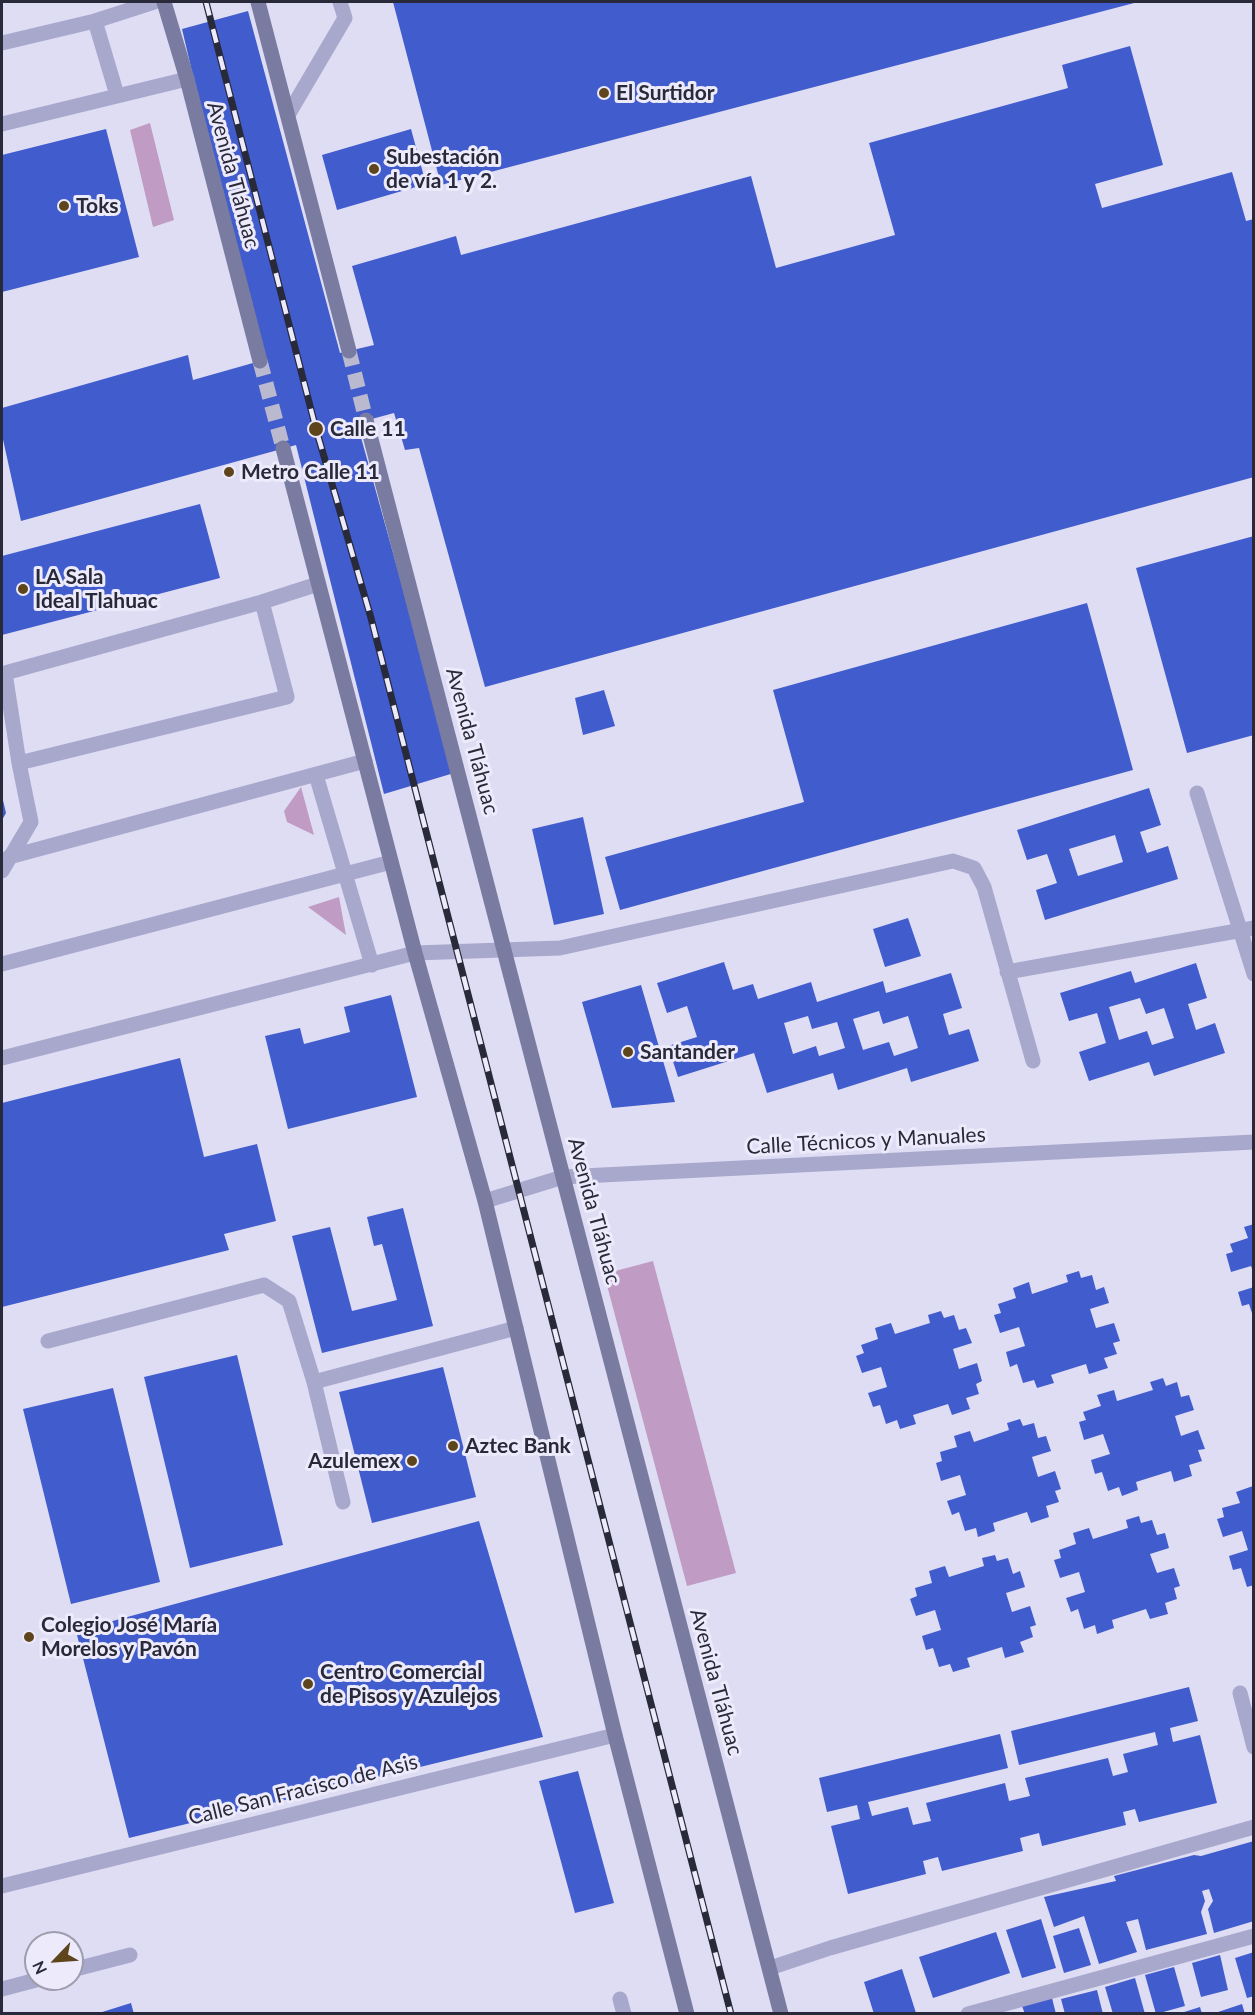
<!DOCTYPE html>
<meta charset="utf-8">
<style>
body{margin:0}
#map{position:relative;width:1255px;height:2015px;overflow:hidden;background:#dfddf4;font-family:Lato,sans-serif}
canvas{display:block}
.frame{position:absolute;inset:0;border:3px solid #282a39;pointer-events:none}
.north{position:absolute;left:24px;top:1931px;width:60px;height:60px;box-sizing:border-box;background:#eceafb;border:2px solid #9e9dad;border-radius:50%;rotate:245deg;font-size:16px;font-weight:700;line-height:24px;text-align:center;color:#282a39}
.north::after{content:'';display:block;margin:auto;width:21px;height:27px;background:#5e451b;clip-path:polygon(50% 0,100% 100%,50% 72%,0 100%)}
</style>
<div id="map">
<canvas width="1255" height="2015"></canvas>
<div class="frame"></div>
<div class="north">N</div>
</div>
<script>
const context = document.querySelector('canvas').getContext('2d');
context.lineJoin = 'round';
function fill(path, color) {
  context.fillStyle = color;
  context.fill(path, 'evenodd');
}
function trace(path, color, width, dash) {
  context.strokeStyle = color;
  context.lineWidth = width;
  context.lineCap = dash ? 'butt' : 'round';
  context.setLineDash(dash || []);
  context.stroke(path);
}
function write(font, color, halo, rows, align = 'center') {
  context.font = font + ' Lato,sans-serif';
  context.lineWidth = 6;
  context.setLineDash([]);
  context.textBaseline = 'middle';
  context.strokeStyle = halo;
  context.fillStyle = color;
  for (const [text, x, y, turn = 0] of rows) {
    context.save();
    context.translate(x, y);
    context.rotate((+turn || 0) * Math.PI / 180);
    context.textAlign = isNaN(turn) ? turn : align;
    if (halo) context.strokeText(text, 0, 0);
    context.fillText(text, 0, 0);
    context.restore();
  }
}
fill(new Path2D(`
 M150,123l24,97 -21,7 -23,-97z
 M301,787l13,48 -27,-13 -3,-11z
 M339,897l7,38 -38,-28z
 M653,1261l83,312 -49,13 -83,-312z`), '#c09bc4');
fill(new Path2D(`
 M393,2h745l-697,183z
 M248,11l92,342 34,-8 -22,-79 104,-30 5,19 290,-79 25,92 119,-33 -26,-92 199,-55 -6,-23 68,-19 33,119 -68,19 7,24 130,-36 14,49 8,-2v258l-769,210 -66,-239 -14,2 -11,-37 -37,10 97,350 -70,21 -88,-349 -275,76 -19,-86v-27l186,-53 5,25 67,-19 -78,-332z
 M106,129l33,128 -137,35v-137z
 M411,129l15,55 -89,26 -15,-55z
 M200,504l20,74 -218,57v-79z
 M1254,536v199l-67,18 -51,-185z
 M1087,603l46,167 -513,140 -15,-53 199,-55 -31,-112z
 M604,690l11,36 -32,9 -8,-37z
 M1149,788l12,37 -21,7 7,21 21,-7 10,33 -133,41 -9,-30 21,-7 -10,-29 -20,6 -10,-30zM1115,835l8,27 -45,14 -9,-27z
 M2,796l4,17 -4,7z
 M583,817l21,97 -50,11 -22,-96z
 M908,918l13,38 -36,11 -12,-38z
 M724,962l9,28 20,-6 5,15 53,-17 6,20 66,-21 3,12 65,-20 11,35 -19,6 6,21 20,-6 10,32 -68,21 -4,-14 -69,22 -5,-17 -66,20 -13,-40 -76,24 -10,-31 29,-9 -10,-31 -20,7 -10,-30zM879,1011l4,13 25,-8 10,32 -24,8 -5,-14 -26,8 -10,-31zM808,1016l4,13 25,-7 8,26 -26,8 -3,-10 -23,8 -9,-31z
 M1196,963l11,35 -19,6 8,26 19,-7 10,30 -71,23 -5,-14 -60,19 -10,-29 27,-9 -9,-30 -28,8 -9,-28 71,-22 4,12zM1140,998l6,16 18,-6 10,30 -22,7 -5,-14 -28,9 -10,-33z
 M641,985l34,117 -63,6 -30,-106z
 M391,995l26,102 -129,32 -23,-93 35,-8 4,16 46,-12 -6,-25z
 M180,1058l24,99 53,-13 19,77 -52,13 5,16 -227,57v-204z
 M403,1208l30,118 -111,27 -30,-117 38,-9 22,84 45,-11 -15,-56 -8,2 -7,-29z
 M1254,1224v50l-3,-8 -20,6 -5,-18 7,-2 -3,-8 18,-6 -4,-11z
 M1079,1271l2,7 11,-3 4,15 8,-3 5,16 -19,6 6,19 18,-5 6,18 -7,2 4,11 -13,4 4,10 -19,6 -3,-10 -35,11 3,8 -17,5 -3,-8 -11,3 -6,-19 -7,3 -4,-15 19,-6 -6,-19 -19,6 -6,-18 7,-2 -3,-9 18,-6 -3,-10 16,-6 3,12 36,-12 -2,-7z
 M1254,1287v28l-1,1 -4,-12 -7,2 -4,-14z
 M941,1311l3,7 10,-3 5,15 7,-2 6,15 -19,6 6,20 18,-6 5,18 -6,3 3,10 -13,4 4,11 -18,6 -4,-11 -35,11 3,9 -16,5 -3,-9 -11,4 -6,-19 -7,2 -5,-14 19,-6 -6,-20 -19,6 -6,-17 8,-3 -3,-8 17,-6 -3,-11 16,-5 4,11 35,-11 -2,-8z
 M237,1355l46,190 -93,23 -46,-191z
 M443,1367l33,130 -104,26 -33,-131z
 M1163,1378l3,8 11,-4 4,15 8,-2 5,15 -19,6 6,20 17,-6 7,19 -7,1 4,11 -13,4 3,11 -18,6 -3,-11 -35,11 2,8 -16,6 -3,-9 -11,4 -6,-19 -7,2 -4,-14 19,-6 -7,-20 -19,6 -5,-18 7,-2 -3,-8 18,-6 -4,-11 17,-5 3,11 36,-11 -3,-8z
 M113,1388l47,194 -89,22 -48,-195z
 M1020,1419l3,7 11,-3 4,15 8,-2 5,15 -19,6 6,20 17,-6 6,18 -6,2 4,11 -13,4 3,11 -18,6 -4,-11 -34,11 2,8 -17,6 -2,-9 -11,3 -6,-19 -7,3 -5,-14 19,-6 -6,-20 -19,6 -5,-18 6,-2 -2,-9 17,-5 -3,-11 16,-5 4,11 35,-12 -2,-7z
 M1253,1486l1,99 -7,2 -6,-19 -8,2 -4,-14 19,-6 -6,-19 -19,6 -6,-18 7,-2 -2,-9 18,-5 -4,-11z
 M1139,1516l2,7 11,-3 5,15 8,-2 4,15 -19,6 7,19 17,-5 6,18 -6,2 3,11 -12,4 3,11 -18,5 -4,-10 -34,11 2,8 -17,6 -2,-9 -11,4 -6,-20 -7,3 -5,-14 19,-6 -6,-20 -19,6 -6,-18 7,-2 -2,-8 17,-6 -3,-11 16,-5 4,11 35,-11 -2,-8z
 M479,1521l64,216 -414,101 -53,-207z
 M995,1555l2,6 11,-3 5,16 7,-3 5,16 -19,6 6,19 18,-6 6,19 -6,2 3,10 -13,5 4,10 -19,6 -3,-11 -35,11 3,9 -17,5 -3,-8 -11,3 -6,-19 -7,2 -4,-14 19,-6 -6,-20 -19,6 -6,-17 7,-3 -2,-8 17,-5 -3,-12 16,-5 4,11 35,-11 -2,-8z
 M1189,1687l9,34 -28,7 3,14 27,-7 17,68 -78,19 -4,-13 -12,3 3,13 -84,21 -3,-13 -19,5 3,13 -81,20 -4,-14 -15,4 3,13 -78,20 -17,-68 29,-7 -3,-14 -30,7 -8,-34 181,-44 8,34 -140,34 4,14 36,-9 5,18 18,-4 -5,-18 79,-20 4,18 21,-5 -5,-18 83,-20 5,18 15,-4 -5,-18 35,-9 -3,-13 -136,33 -8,-34z
 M578,1771l36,132 -39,10 -36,-132z
 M1254,1841v80l-40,12 -6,-24 5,-8 -4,-12 -7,2 3,10 -4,11 6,22 -61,16 -8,-31 -12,3 11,30 -38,12 -15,-48 -30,11 -10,-30 72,-16 -2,-5 80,-21 7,1z
 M1041,1919l15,49 -34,10 -16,-48z
 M1079,1928l12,37 -27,8 -11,-37z
 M996,1932l14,41 -77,25 -14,-41z
 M1254,1952v44l-7,2 -12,-40z
 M1220,1955l8,35 -27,7 -9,-34z
 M1174,1967l11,39 -29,8 -11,-39z
 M902,1969l14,44 -42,1 -10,-32z
 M1135,1978l10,36h-32l-8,-27z
 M1097,1990l6,24h-38l-4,-15z
 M1052,1998l4,16h-31l-3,-8z
 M131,2003l3,11h-35v-1z
 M1242,2004l3,10h-30v-1z
 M1200,2007l2,7h-21v-1z`), '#415ccd');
trace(new Path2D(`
 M349,351l17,69
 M260,361l23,87`), '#bab9cf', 15, [15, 8]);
trace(new Path2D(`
 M95,21l22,74
 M2,43l93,-22 59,-19
 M288,115l57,-97 -5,-16
 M2,124l185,-45
 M19,763l268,-66 -25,-95
 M316,775l56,190
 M9,857l356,-96
 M2,871l29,-49 -12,-59 -14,-90 257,-71 56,-18
 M2,964l389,-102
 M2,1058l413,-105
 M620,1999l4,15`), '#a8a8cd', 15);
trace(new Path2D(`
 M1197,793l57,181
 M415,953l145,-5 393,-87 21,7 10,19 49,174
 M1007,972l247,-44
 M48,1341l216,-56 25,16 25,81 29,120
 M314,1382l202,-54
 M1240,1693l14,54
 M2,1886l613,-151
 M770,1968l60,-20 424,-121
 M72,1970l58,-15
 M2,1989l38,-10
 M968,2014l286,-78`), '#a8a8cd', 15);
trace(new Path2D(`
 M485,1201l78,-24 691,-35`), '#a8a8cd', 15);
trace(new Path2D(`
 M164,2l23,77 73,282
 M258,2l91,349
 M366,420l415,1594
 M283,448l132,505 70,248 130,534 72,279`), '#797ba1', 15);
const rail = new Path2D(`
 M206,2l110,427 55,189 360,1396`);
trace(rail, '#282a39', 7);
trace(rail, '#eceafb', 4.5, [14]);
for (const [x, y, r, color] of [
 [604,93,6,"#5e451b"],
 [374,169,6,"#5e451b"],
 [64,206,6,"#5e451b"],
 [316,429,8,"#5e451b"],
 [229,472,6,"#5e451b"],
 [23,589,6,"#5e451b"],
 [628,1052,6,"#5e451b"],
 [453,1446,6,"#5e451b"],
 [412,1461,6,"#5e451b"],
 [29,1637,6,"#5e451b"],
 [308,1684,6,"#5e451b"]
]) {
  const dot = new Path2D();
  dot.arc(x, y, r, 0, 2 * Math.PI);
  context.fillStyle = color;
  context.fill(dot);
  trace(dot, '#eceafb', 2);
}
write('bold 21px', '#282a39', '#eceafb', [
 ["El Surtidor",616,93],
 ["Subestación",386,157],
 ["de vía 1 y 2.",386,181],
 ["Toks",76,206],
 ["Calle 11",330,429],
 ["Metro Calle 11",241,472],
 ["LA Sala",35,577],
 ["Ideal Tlahuac",35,601],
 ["Santander",640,1052],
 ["Aztec Bank",465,1446],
 ["Azulemex",400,1461,"right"],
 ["Colegio José María",41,1625],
 ["Morelos y Pavón",41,1649],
 ["Centro Comercial",320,1672],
 ["de Pisos y Azulejos",320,1696]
], 'left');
write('21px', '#282a39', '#eceafb', [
 ["Avenida Tláhuac",233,175,75],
 ["Avenida Tláhuac",472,741,75],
 ["Calle Técnicos y Manuales",866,1141,-3],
 ["Avenida Tláhuac",594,1211,75],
 ["Avenida Tláhuac",716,1682,75],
 ["Calle San Fracisco de Asis",303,1790,-14]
]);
</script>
